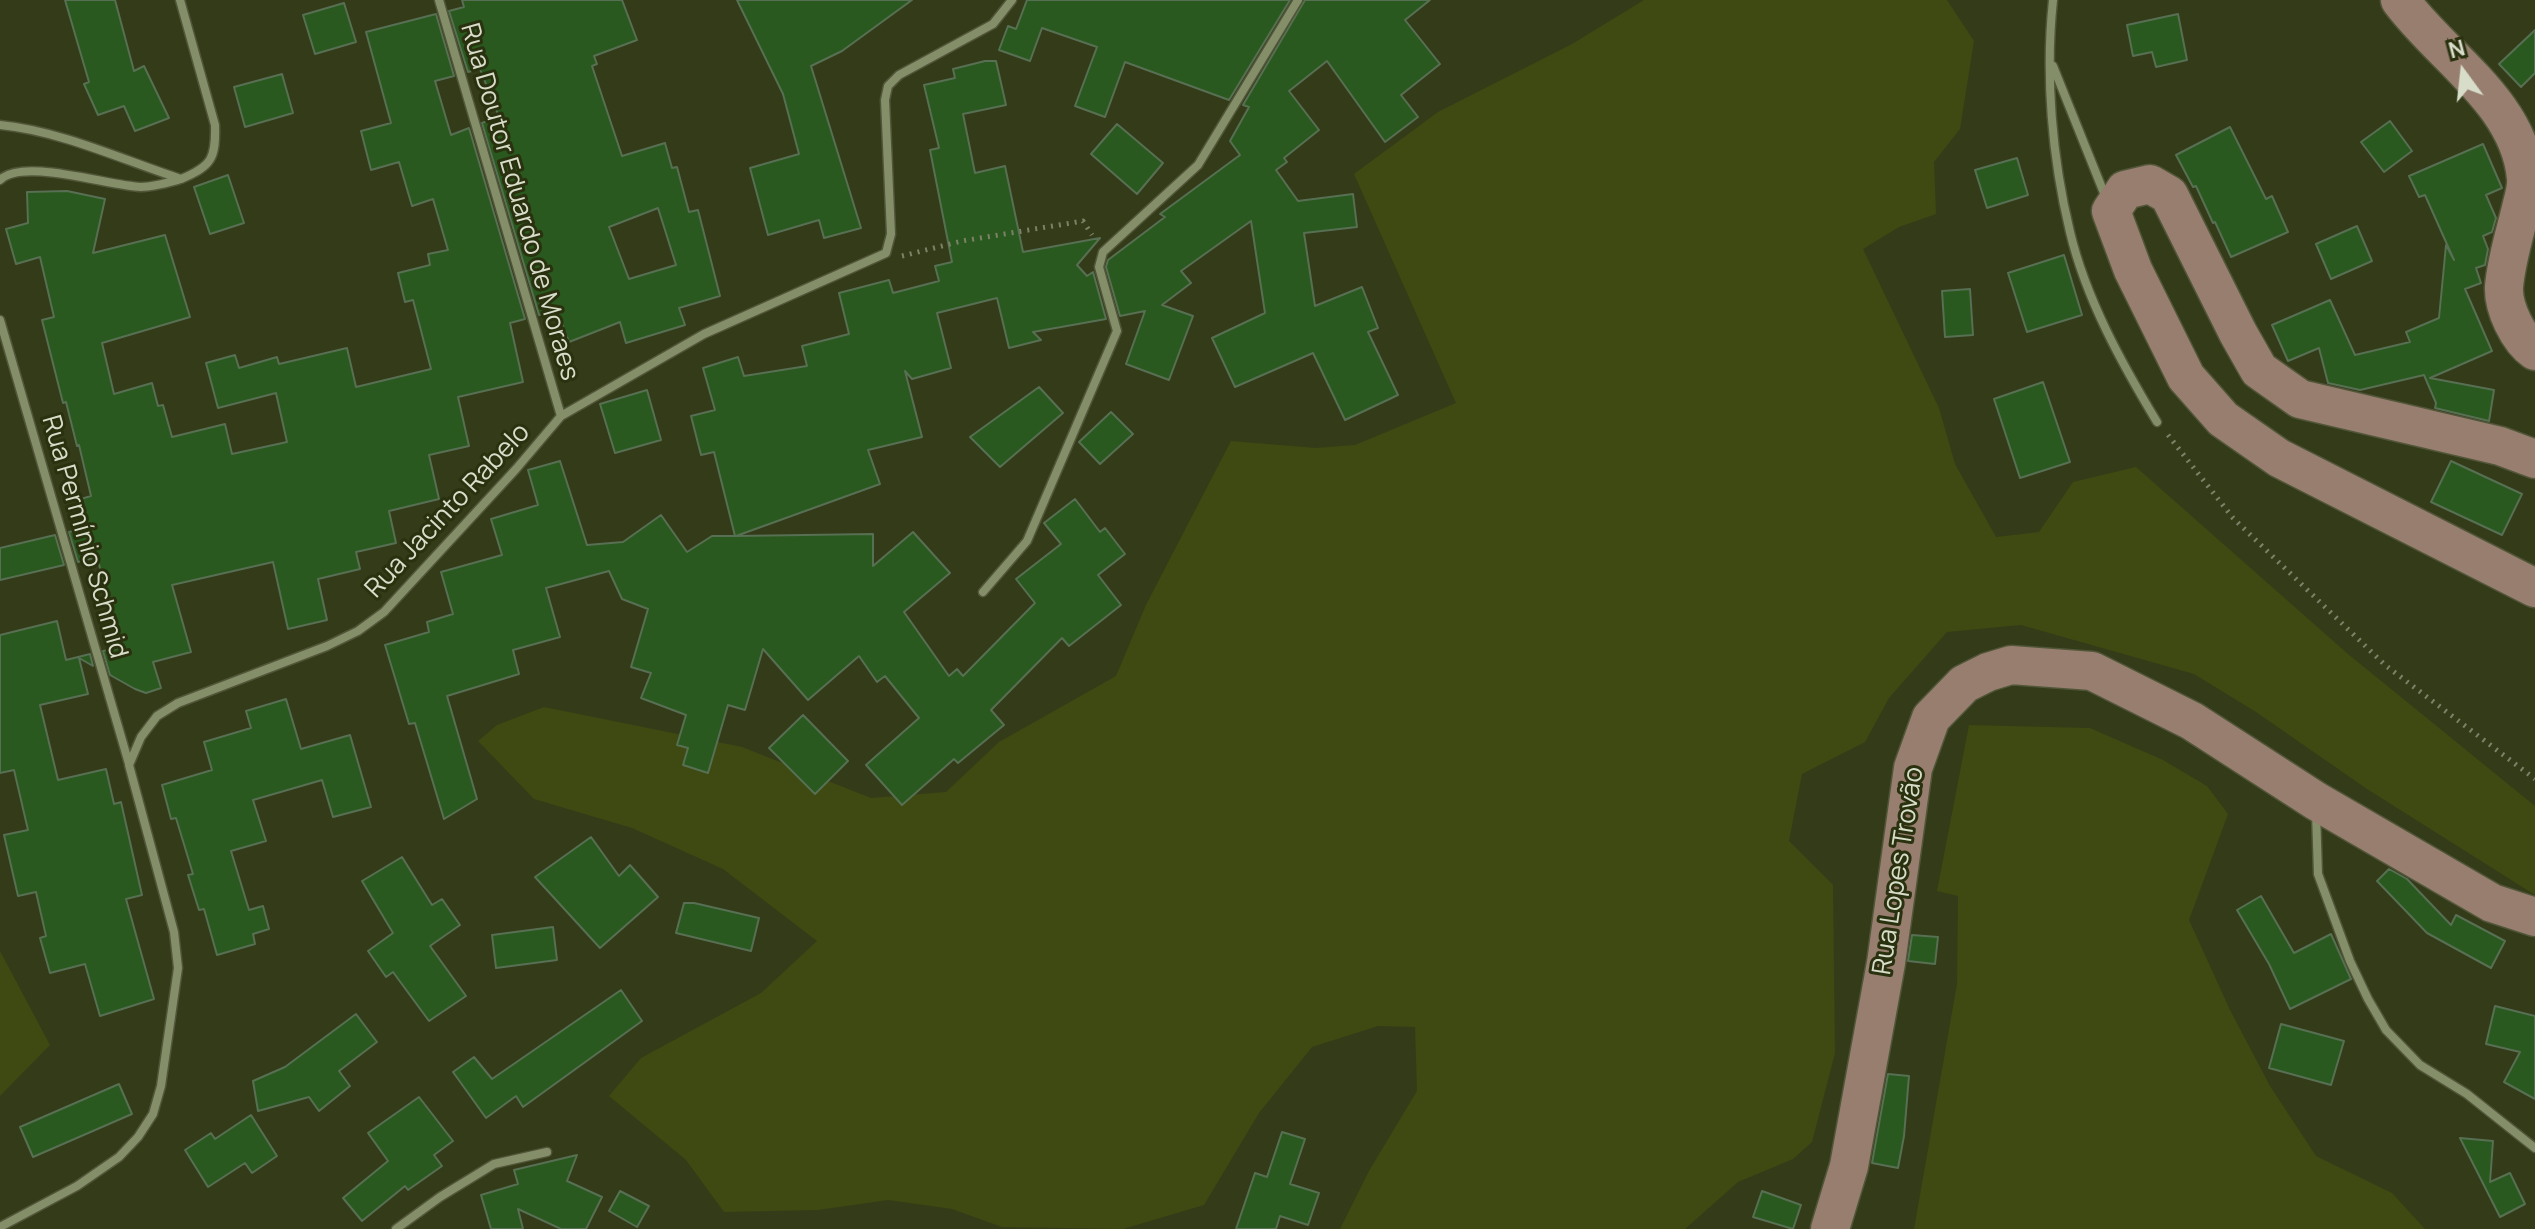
<!DOCTYPE html>
<meta charset="utf-8">
<style>
body{margin:0}
#map{position:relative;width:2535px;height:1229px;overflow:hidden;background:#343b19;font-family:Manrope,sans-serif}
canvas{display:block}
.north{position:absolute;left:2423px;top:32px;width:80px;height:80px;-webkit-text-stroke:6px #2a310f;paint-order:stroke;rotate:345deg;font-size:22px;font-weight:700;line-height:32px;text-align:center;color:#d8ddca}
.north::after{content:'';display:block;margin:auto;width:28px;height:36px;background:#d8ddca;clip-path:polygon(50% 0,100% 100%,50% 72%,0 100%)}
</style>
<div id="map">
<canvas width="2535" height="1229"></canvas>
<div class="north">N</div>
</div>
<script>
const context = document.querySelector('canvas').getContext('2d');
context.lineJoin = 'round';
function fill(path, color) {
  context.fillStyle = color;
  context.fill(path, 'evenodd');
}
function trace(path, color, width, dash) {
  context.strokeStyle = color;
  context.lineWidth = width;
  context.lineCap = dash ? 'butt' : 'round';
  context.setLineDash(dash || []);
  context.stroke(path);
}
function write(font, color, halo, rows, align = 'center') {
  context.font = font + ' Manrope,sans-serif';
  context.lineWidth = 6;
  context.setLineDash([]);
  context.textBaseline = 'middle';
  context.strokeStyle = halo;
  context.fillStyle = color;
  for (const [text, x, y, turn = 0] of rows) {
    context.save();
    context.translate(x, y);
    context.rotate((+turn || 0) * Math.PI / 180);
    context.textAlign = isNaN(turn) ? turn : align;
    if (halo) context.strokeText(text, 0, 0);
    context.fillText(text, 0, 0);
    context.restore();
  }
}
fill(new Path2D(`
 M1644,0h303l27,41 -14,88 -26,33 2,52 -37,13 -36,22 76,159 16,56 41,73 43,-5 34,-50 63,-15 212,187 187,152v89l-168,-106 -111,-77 -62,-38 -173,-49 -74,7 -58,66 -24,44 -63,32 -13,67 44,44 2,168 -23,89 -19,17 -55,23 -53,47h-345l29,-58 48,-80 -2,-64 -37,-1 -66,21 -53,66 -55,92 -81,24 -121,-2 -50,-18 -64,-9 -70,10 -94,2 -38,-52 -77,-64 32,-38 120,-65 56,-52 -94,-72 -91,-41 -98,-29 -56,-58 19,-16 47,-18 198,40 129,51 75,-6 53,-50 117,-66 30,-71 85,-164 85,7 39,-3 101,-42 -102,-229 84,-62 134,-68z
 M1969,725l121,3 73,32 44,26 21,28 -39,106 41,90 40,76 46,70 76,37 33,36h-511l43,-245 1,-88 -21,-5z
 M0,951l50,94 -50,51z`), '#3e4a11');
const building = new Path2D(`
 M65,0h50l19,71 10,-5 25,52 -34,13 -11,-25 -26,9 -14,-31 5,-2z
 M462,0h160l15,40 -43,16 3,8 -5,2 30,90 43,-13 7,25 5,-1 12,45 9,-2 22,86 -41,12 6,17 -59,18 -6,-21 -51,20 -12,-32 -18,5 -57,-192 17,-6 -19,-48 -12,3 -19,-61 15,-4zM658,208l18,57 -47,14 -20,-52z
 M737,0h175l-70,51 -31,15 50,162 -37,10 -5,-18 -51,15 -18,-67 49,-14 -16,-60z
 M1027,0h263l-61,100 -104,-38 -20,55 -30,-11 22,-59 -55,-19 -12,33 -31,-11 9,-24 8,3z
 M1305,0h125l-25,20 35,44 -39,31 17,22 -33,25 -58,-81 -38,30 30,39 -35,28 3,4 -11,8 22,31 55,-7 4,33 -53,6 11,73 47,-19 16,41 -10,4 30,63 -53,25 -32,-67 -78,34 -23,-49 53,-25 -14,-92 -70,50 10,12 -29,22 31,11 -24,64 -43,-16 19,-53 -25,5 -14,-49 2,-7 57,-43 -5,-3 80,-59 -10,-14 19,-34 -6,-2z
 M344,3l12,39 -41,12 -12,-39z
 M436,14l18,62 -19,5 16,54 18,-7 56,191 -15,4 13,59 -65,15 11,49 -40,9 10,44 -50,12 7,32 -40,9 4,17 -42,10 9,41 -39,9 -15,-67 -101,23 19,67 -38,10 8,26 -15,5 -11,-4 -25,-14 -7,-24 15,-3 -2,-8 3,-1 -22,-82 -19,5 -9,-30 18,-4 -6,-29 10,-3 -12,-51 -2,1 -11,-44 -3,1 -21,-83 12,-3 -14,-60 -24,7 -10,-35 22,-6 -1,-31 40,-1 38,8 -12,54 72,-18 25,82 -88,26 12,51 38,-11 6,23 5,-1 9,32 53,-13 7,30 55,-12 -11,-49 -58,15 -12,-45 29,-8 4,13 38,-11 2,7 68,-16 9,39 75,-18 -18,-69 -8,2 -7,-29 32,-8 -2,-11 20,-4 -15,-51 -21,7 -13,-44 -28,8 -10,-39 30,-8 -25,-91z
 M2178,14l9,46 -31,7 -4,-15 -19,4 -6,-31z
 M2535,30v43l-14,14 -22,-23z
 M985,61h11l10,44 -43,9 12,59 30,-7 18,86 77,-14 -23,27 10,11 6,-4 13,47 -73,13 8,8 -32,8 -12,-50 -60,15 14,55 -39,11 -7,-8 17,66 -54,13 12,34 -144,52 137,-2v32l40,-34 37,41 -46,39 45,64 8,-7 6,7 72,-73 -19,-24 45,-35 -17,-21 31,-24 25,33 5,-4 20,26 -27,21 23,30 -52,41 -7,-8 -71,72 13,15 -46,38 -4,-4 -52,46 -36,-40 53,-47 -34,-42 -8,6 -18,-26 -51,44 -45,-51 -18,61 -17,-5 -20,68 -25,-8 5,-17 -11,-3 9,-30 -45,-17 10,-25 -20,-6 17,-58 -26,-10 -13,-28 -63,17 14,49 -47,13 6,24 -72,22 30,103 -33,20 -29,-96 -6,1 -24,-79 44,-13 -2,-10 26,-8 -12,-42 61,-17 -11,-36 47,-14 -10,-35 32,-9 27,84 36,-3 38,-27 26,37 25,-16h23l-21,-84 -13,3 -10,-39 24,-6 -12,-42 35,-11 6,19 63,-10 -5,-20 47,-12 -10,-41 50,-13 4,13 46,-12 -4,-15 17,-4 -22,-112 9,-2 -15,-63 31,-7 -2,-9z
 M282,74l11,39 -48,14 -11,-40z
 M2390,121l22,30 -28,21 -23,-30z
 M1117,124l46,39 -26,31 -46,-40z
 M2230,127l36,72 6,-3 16,36 -57,25 -16,-35 -2,1 -17,-37 -3,1 -17,-32z
 M2483,144l19,44 -16,7 10,23 -4,14 -9,4 5,13 -3,16 -9,3 5,15 -16,6 27,62 -62,27 64,12 -5,31 -54,-13 1,-5 -12,-28 -64,15 -32,-7 -9,-35 -31,13 -16,-36 58,-25 25,55 55,-13 -4,-10 33,-14 7,-73 8,15 -29,-65 -6,2 -10,-21z
 M2017,158l11,37 -41,13 -12,-38z
 M228,175l16,48 -34,11 -16,-47z
 M2357,226l15,35 -41,18 -15,-35z
 M2064,255l18,60 -55,17 -19,-59z
 M1970,289l3,46 -28,2 -3,-46z
 M2043,382l27,80 -50,16 -26,-79z
 M1039,387l24,26 -63,54 -30,-30z
 M647,390l14,50 -46,13 -15,-49z
 M1111,412l22,22 -33,30 -21,-22z
 M2451,461l71,33 -20,41 -71,-33z
 M55,535l9,30 -64,15v-32z
 M57,621l9,39 24,-6 3,12 -14,-8 9,36 -48,11 18,75 48,-11 8,35 7,-2 21,93 -16,4 28,100 -54,17 -15,-52 -35,9 -10,-35 6,-2 -10,-44 -18,4 -14,-61 24,-5 -14,-60 -14,3v-138z
 M286,699l15,50 49,-14 21,72 -38,10 -11,-37 -69,20 13,41 -35,10 18,59 14,-4 6,23 -16,5 2,10 -38,11 -13,-46 -5,1 -11,-35 5,-1 -17,-56 -5,1 -9,-34 50,-15 -8,-28 47,-14 -5,-17z
 M803,715l45,46 -33,33 -46,-46z
 M591,837l28,39 11,-11 28,32 -58,51 -65,-71z
 M402,857l30,48 10,-6 18,26 -30,21 36,50 -37,25 -36,-49 -7,5 -18,-26 25,-18 -31,-52z
 M2389,869l18,10 44,46 5,-10 49,26 -14,27 -64,-35 -50,-52z
 M2261,896l33,57 37,-19 20,45 -61,30 -21,-45 -32,-54z
 M684,903h10l65,15 -8,33 -75,-18z
 M553,927l4,33 -61,8 -4,-33z
 M1912,935l26,2 -3,27 -27,-3z
 M621,990l21,31 -119,86 -7,-11 -30,22 -33,-46 21,-15 18,22z
 M2495,1006l40,10v83l-31,-17 16,-30 -34,-8z
 M356,1014l21,28 -38,29 11,15 -31,25 -10,-14 -51,14 -5,-30 32,-14z
 M2281,1024l63,17 -13,44 -62,-17z
 M1888,1074l21,2 -5,60 -6,32 -26,-5z
 M119,1084l13,30 -99,43 -13,-30z
 M419,1097l34,44 -19,14 8,11 -34,24 -3,-4 -43,35 -19,-23 45,-37 -20,-28z
 M251,1115l26,41 -25,17 -7,-10 -37,24 -23,-37 26,-17 4,6z
 M1282,1132l23,7 -15,45 29,9 -11,32 -28,-9 -4,13h-40l19,-56 12,4z
 M2460,1138l33,3 -3,41 20,-9 15,31 -25,13z
 M577,1155l-10,26 35,16 -16,32h-25l-43,-20 5,20h-32l-10,-34 37,-11 -4,-14z
 M620,1191l29,15 -12,21 -28,-16z
 M1762,1191l39,14 -8,24 -40,-12z`);
fill(building, '#29591e');
trace(building, '#576f52', 2);
const minor = new Path2D(`
 M439,0l122,416
 M2053,0c-8,76 -1,158 17,232 16,67 52,132 87,190
 M2053,66l53,132
 M0,125c61,6 123,35 181,54 31,-13 35,-21 34,-54l-35,-125
 M0,180c22,-23 109,6 141,7 12,0 26,-4 37,-7
 M0,320l129,444
 M983,592l44,-51 90,-210 -18,-64 4,-15 95,-87 100,-165
 M2316,812l2,62 32,87 18,38 18,31 34,35 47,29 68,54
 M0,1227l77,-41 42,-29 19,-20 15,-23 8,-28 17,-118 -4,-36 -45,-167 12,-28 16,-21 21,-13 149,-57 31,-15 26,-19 132,-143 45,-53 143,-82 182,-81 5,-19 -6,-134 3,-14 11,-11 94,-51 19,-24
 M396,1229l44,-32 54,-33 53,-12`);
const secondary = new Path2D(`
 M2400,0c42,57 119,102 126,178 1,10 -3,21 -5,30 -6,25 -15,53 -17,79 -1,21 14,52 31,64
 M2535,459l-35,-13 -200,-47 -41,-29 -21,-37 -69,-138 -19,-11 -25,6 -14,21 22,59 53,107 37,42 56,39 256,130
 M1830,1229l19,-63 37,-203 27,-195 18,-50 33,-34 24,-12 23,-7 81,6 100,50 124,80 176,102 43,14`);
trace(minor, '#515639', 11);
trace(secondary, '#515639', 41);
trace(new Path2D(`
 M902,256l60,-15 121,-20 9,14
 M2168,435l65,83 152,147 150,114`), '#7c8267', 5, [2, 6]);
trace(minor, '#848e69', 8);
trace(secondary, '#977e6f', 38);
write('26px', '#d8ddca', '#2a310f', [
 ["Rua Doutor Eduardo de Moraes",519,202,74],
 ["Rua Jacinto Rabelo",448,511,-47],
 ["Rua Permínio Schmid",84,537,74],
 ["Rua Lopes Trovão",1899,871,-81]
]);
</script>
